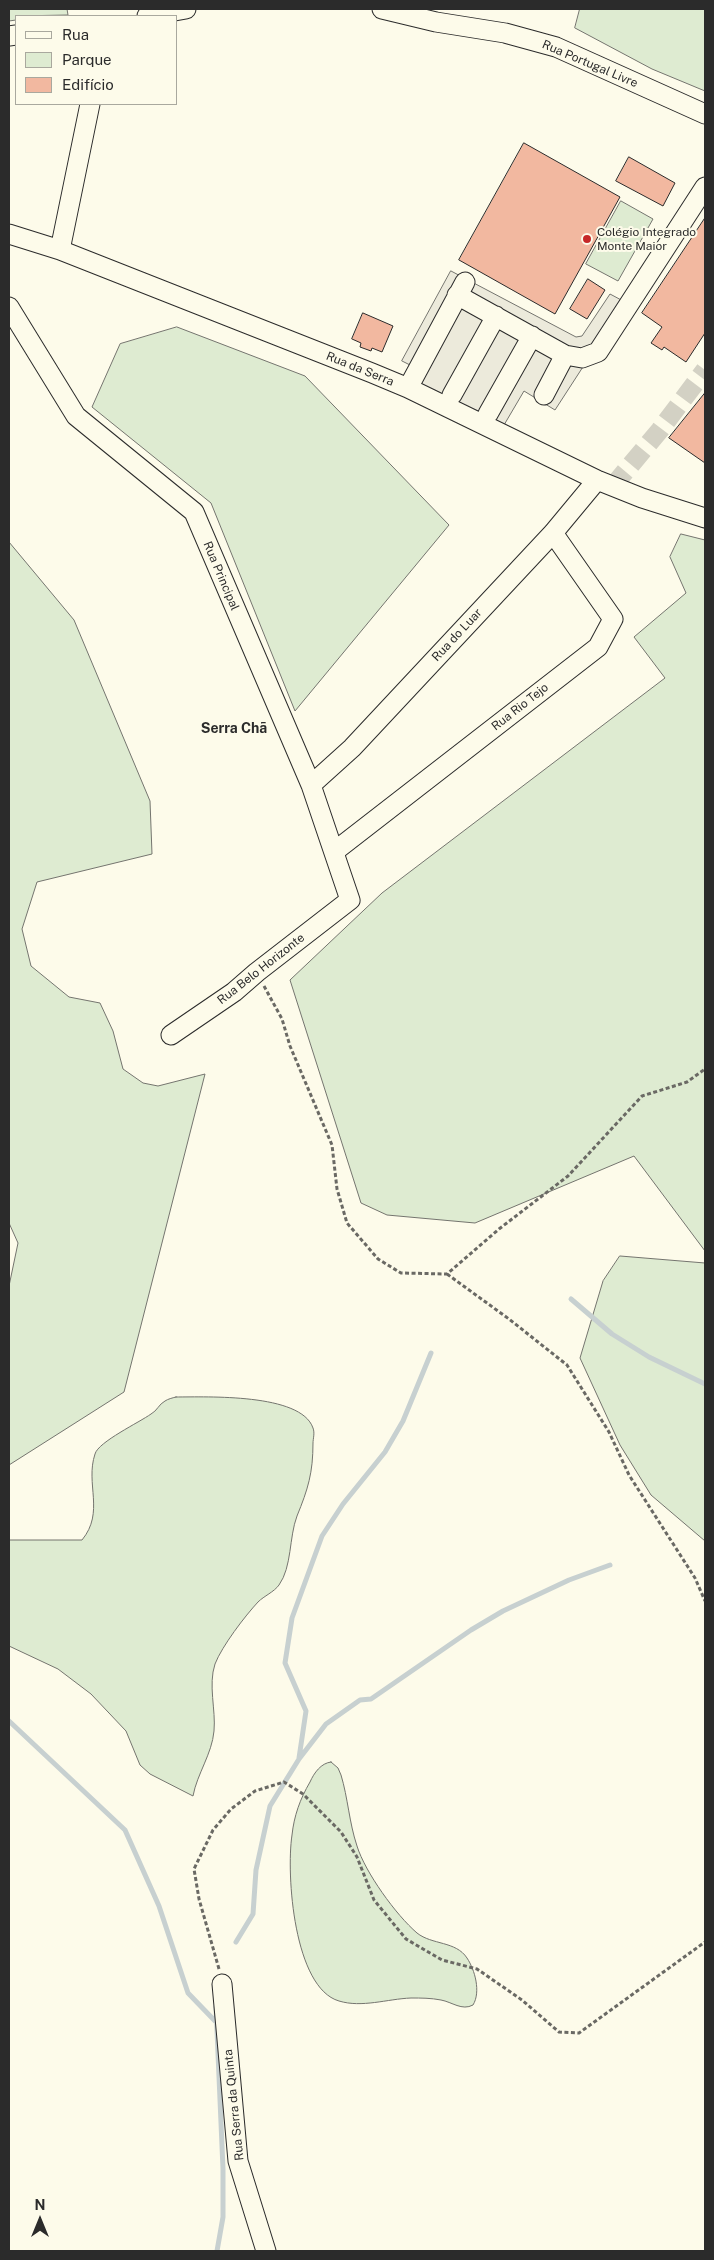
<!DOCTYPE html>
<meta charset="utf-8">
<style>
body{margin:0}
#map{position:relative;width:714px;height:2260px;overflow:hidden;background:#fdfbea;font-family:"Public Sans",sans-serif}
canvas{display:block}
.frame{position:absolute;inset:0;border:10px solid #2b2b2b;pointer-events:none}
.legend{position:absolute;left:15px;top:15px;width:162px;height:90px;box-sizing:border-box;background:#fdfbea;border:1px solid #a9a89e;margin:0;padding:6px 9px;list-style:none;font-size:15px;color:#2b2b2b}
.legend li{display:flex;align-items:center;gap:10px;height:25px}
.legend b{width:25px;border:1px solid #a9a89e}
.north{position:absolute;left:15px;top:2195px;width:50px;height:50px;-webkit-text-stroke:4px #fdfbea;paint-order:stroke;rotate:0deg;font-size:14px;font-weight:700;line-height:20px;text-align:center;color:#2b2b2b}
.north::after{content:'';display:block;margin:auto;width:18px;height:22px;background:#2b2b2b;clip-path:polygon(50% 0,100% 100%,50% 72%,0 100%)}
</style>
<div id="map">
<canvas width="714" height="2260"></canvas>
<div class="frame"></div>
<ul class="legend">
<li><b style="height:6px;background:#fdfbea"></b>Rua</li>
<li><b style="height:14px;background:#deebd1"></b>Parque</li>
<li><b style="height:14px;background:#f2b8a0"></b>Edifício</li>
</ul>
<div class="north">N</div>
</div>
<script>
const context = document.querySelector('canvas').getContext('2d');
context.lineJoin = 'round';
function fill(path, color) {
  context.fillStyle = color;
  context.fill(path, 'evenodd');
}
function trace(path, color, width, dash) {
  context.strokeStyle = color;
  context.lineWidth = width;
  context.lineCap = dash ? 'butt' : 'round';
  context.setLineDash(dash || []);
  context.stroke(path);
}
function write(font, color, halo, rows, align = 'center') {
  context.font = font + ' "Public Sans",sans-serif';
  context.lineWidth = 4;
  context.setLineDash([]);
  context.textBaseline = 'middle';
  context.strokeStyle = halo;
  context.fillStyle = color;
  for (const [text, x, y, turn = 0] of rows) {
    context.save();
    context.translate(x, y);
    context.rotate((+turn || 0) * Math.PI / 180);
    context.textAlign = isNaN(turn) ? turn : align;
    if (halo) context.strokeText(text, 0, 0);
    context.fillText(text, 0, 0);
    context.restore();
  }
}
const green = new Path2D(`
 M9,9h58l1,6 -52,1v4l-7,1z
 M580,9h125v82l-53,-22 -77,-41z
 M621,201l32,18 -35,62 -32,-17z
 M177,327l128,49 144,149 -154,186 -84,-208 -119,-96 28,-63z
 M681,534l24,6v711l-71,-95 -159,67 -88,-8 -26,-12 -71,-223 92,-87 283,-215 -31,-41 52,-44 -16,-36z
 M9,542l65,78 76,181 2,53 -115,28 -15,47 9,37 38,31 31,6 13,28 10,38 20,14 15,3 47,-12 -81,318 -115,73v-179l9,-43 -9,-20z
 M620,1256l85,7v278l-54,-46 -31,-50 -40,-87 23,-77z
 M176,1397c31,0 125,-4 137,31 2,5 0,11 0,15 0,30 -5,46 -16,73 -8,21 -5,51 -18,69 -5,7 -15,11 -21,17 -13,14 -36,44 -43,62 -7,21 1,46 -1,67 -2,23 -17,43 -21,65l-43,-22 -10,-9 -14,-34 -35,-37 -33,-25 -49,-23v-106h73c23,-28 3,-56 13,-86 3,-12 45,-32 56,-40 6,-3 8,-10 14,-13 3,-2 7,-3 11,-4z
 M331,1762l7,6 3,7c7,23 8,47 16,71 8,26 39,69 60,87 15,12 39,8 50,25 8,12 14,34 6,47 -11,6 -21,-3 -32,-5 -10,-2 -20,-2 -30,-2 -24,1 -49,10 -72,3 -45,-13 -53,-126 -47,-166 2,-19 8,-36 18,-53 4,-9 11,-19 21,-20z`);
fill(green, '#deebd1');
trace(green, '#74746e', 1);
const parking = new Path2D(`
 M451,271l125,66 6,-1 28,-42 15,8 -70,108 -31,-19 -20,34 -84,-40 6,-12 -24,-12z`);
fill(parking, '#eceadb');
trace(parking, '#74746e', 1);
trace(new Path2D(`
 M571,1299l41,35 37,23 56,27
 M9,1721l116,109 34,76 29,87 27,28
 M299,1758l7,-47 -21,-48 7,-45 30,-82 21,-32 42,-52 18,-31 28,-68
 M236,1942l17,-28 3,-44 14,-64 29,-47 27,-35 34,-24 11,-1 100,-69 32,-19 66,-31 41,-15
 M216,2007l7,162v48l-6,34`), '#c7d0d0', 5);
const building = new Path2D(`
 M524,143l96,54 -65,117 -96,-54z
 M629,157l46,26 -12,23 -47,-25z
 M705,218v115l-19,29 -22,-15 -2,3 -11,-7 11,-16 -20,-14z
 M588,279l17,11 -18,29 -17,-10z
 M363,313l30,13 -11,26 -10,-4 -1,3 -11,-4 1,-4 -9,-4z
 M705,393v70l-36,-25z`);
fill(building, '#f2b8a0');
trace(building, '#2b2b2b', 1);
trace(new Path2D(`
 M613,486l47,-56 45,-60`), '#d3d1c4', 19, [19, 9]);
const minor = new Path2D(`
 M382,9l54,13 69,11 51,14 149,67
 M147,16l39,-7
 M9,36l7,-1
 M9,234l51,16 312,123 36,15 189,92 45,18 63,20
 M60,250l30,-146
 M457,295l108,60 17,3 16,-6 107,-165
 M9,307l67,109 118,96 117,273 39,115 -93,72 -23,20 -63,43
 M408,388l57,-106
 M452,395l44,-79
 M544,395l21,-40
 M488,414l44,-78
 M311,785l41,-37 201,-215 44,-53
 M335,851l263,-204 15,-28 -60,-86
 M222,1984l16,177 28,90`);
trace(minor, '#2b2b2b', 21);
trace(new Path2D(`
 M264,986l18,33 8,27 42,99 5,44 10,34 31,36 23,14 46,1 52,-45 69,-53 74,-80 45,-14 18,-13
 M447,1274l62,45 58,46 42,67 20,43 66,103 10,23
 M219,1969l-20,-70 -5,-30 19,-39 18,-21 24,-18 29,-9 19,12 38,38 16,25 17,43 32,39 36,21 35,9 45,31 37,32 20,1 126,-91`), '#6a6964', 3, [4, 2.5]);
trace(minor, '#fdfbea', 19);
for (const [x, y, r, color] of [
 [587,239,5,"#c62828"]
]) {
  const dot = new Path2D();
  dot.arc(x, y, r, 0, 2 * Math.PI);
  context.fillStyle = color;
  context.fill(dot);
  trace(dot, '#fdfbea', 2);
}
write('12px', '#2b2b2b', '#fdfbea', [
 ["Rua Portugal Livre",590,64,23],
 ["Rua da Serra",360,369,22],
 ["Rua Principal",221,576,67],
 ["Rua do Luar",457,635,-47],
 ["Rua Rio Tejo",520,707,-38],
 ["Rua Belo Horizonte",261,969,-38],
 ["Rua Serra da Quinta",234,2105,-96]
]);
write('12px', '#2b2b2b', '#fdfbea', [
 ["Colégio Integrado",597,232],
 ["Monte Maior",597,246]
], 'left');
write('bold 14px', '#2b2b2b', '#fdfbea', [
 ["Serra Chã",234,729]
]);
</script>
